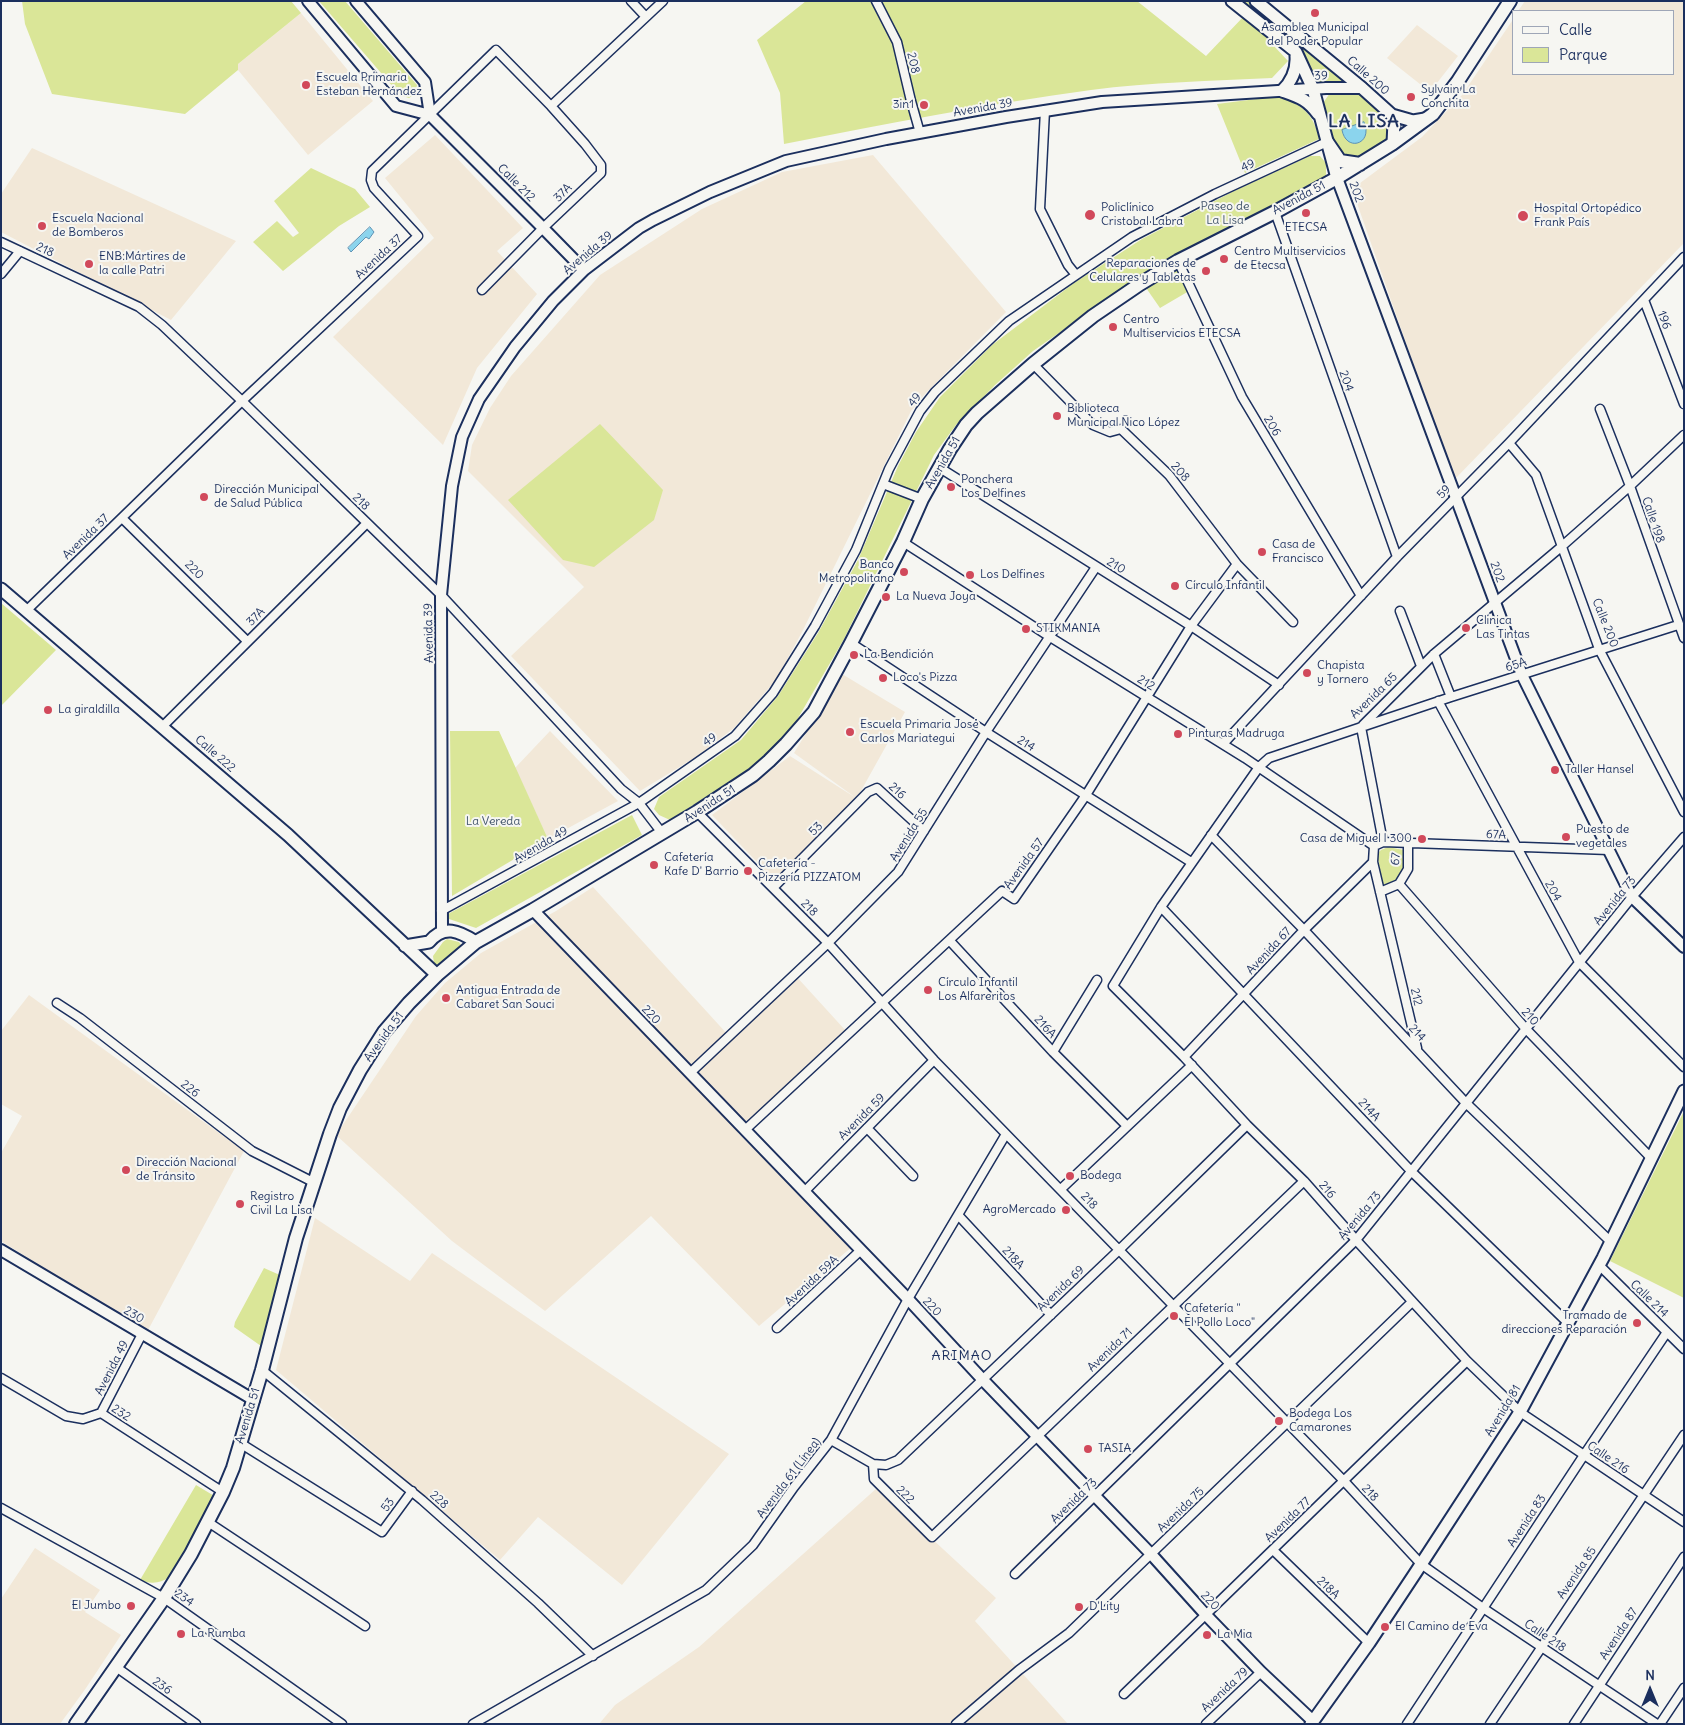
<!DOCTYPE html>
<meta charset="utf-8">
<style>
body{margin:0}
#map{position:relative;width:1685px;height:1725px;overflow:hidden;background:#f6f6f2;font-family:Delius,sans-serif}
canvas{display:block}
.frame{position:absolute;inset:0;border:2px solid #1b2f5e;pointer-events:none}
.legend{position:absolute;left:1512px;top:10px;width:162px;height:65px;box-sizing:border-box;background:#f6f6f2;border:1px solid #9ea6b7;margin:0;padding:6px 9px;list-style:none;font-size:15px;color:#1b2f5e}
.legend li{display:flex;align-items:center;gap:10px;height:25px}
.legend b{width:25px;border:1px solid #9ea6b7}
.north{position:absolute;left:1625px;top:1665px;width:50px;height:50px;-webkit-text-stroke:4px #f6f6f2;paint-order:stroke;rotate:0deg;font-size:14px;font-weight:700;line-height:20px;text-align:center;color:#1b2f5e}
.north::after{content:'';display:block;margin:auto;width:18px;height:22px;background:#1b2f5e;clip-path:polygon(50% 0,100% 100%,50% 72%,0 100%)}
</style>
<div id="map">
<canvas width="1685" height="1725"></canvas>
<div class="frame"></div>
<ul class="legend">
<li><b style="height:6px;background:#f6f6f2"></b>Calle</li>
<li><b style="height:14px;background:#dae698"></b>Parque</li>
</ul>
<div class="north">N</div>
</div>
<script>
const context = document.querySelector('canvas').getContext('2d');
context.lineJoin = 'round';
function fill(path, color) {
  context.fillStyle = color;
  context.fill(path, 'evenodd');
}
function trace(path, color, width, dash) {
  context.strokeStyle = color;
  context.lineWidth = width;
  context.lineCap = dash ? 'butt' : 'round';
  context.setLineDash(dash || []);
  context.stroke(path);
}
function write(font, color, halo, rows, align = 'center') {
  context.font = font + ' Delius,sans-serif';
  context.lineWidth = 4;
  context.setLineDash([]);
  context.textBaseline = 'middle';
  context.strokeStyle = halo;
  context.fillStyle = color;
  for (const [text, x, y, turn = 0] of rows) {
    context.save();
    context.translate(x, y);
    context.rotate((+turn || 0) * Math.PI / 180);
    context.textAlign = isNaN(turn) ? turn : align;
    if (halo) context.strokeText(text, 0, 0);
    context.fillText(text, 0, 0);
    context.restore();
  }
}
fill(new Path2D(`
 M1525,1h159v242l-230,237 -102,-291 70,-52 40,-42 52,-77v56h160v-63h-156z
 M301,13l72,88 -65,54 -70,-85v-6z
 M1417,25l41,31 -28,36 -43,-34z
 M435,135l88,93 -26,23 40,43 -60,74 -34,77 -110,-108 101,-99 -49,-60z
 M32,148l204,93 -65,79 -170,-88v-38z
 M873,155l133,157 -81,82 -14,17 -109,221 -26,48 -42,48 -38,29 -56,34 -129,-135 73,-69 -116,-116 4,-26 18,-37 21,-32 89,-101 102,-66 80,-37z
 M842,674l63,38 -48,86 -81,84 -64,-67 78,-59 66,42 -62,-45z
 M550,731l68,70 -70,38 -33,-71z
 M593,887l136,149 66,-61 51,56 -108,102 115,113 -94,80 -108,-110 -106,95 -93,-70 -116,-106 80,-119 29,-33 36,-30 75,-42z
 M29,995l215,156 -97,181 -146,-91v-88l21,-37 -21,-12v-73z
 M315,1218l95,63 22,-28 297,201 -107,131 -84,-68 -38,43 -224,-190z
 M877,1488l119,110 -21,23 93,103h-469l16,-19 84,-58z
 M35,1548l65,42 -15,22 36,23 -35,53 -26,36h-59v-125z`), '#f2e8d8');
fill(new Path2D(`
 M22,1h269l10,12 -63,51v6l-53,44 -133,-20 -27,-70z
 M319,1h26l72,84 -2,9 -6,4 -9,-3z
 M806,1h331l69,55 39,-41 43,46 -16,17c-60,3 -121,4 -181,12 -103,14 -205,34 -307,54l-4,-51 -23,-53z
 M1243,1h5l104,84 -34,-1 -14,-32 -17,-15z
 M1356,92l31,22 2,5v16l-4,6 -29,16 -14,-1 -6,-7 -13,-46 7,-10z
 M1280,96c22,9 34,18 39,43l-74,34 -28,-69z
 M1310,156h10l6,7v13l-7,6 -230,130 -56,39 -38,34 -39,40 -22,30 -90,184 -50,86 -38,40 -86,55 -11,-5 -5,-6 5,-12 82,-57 37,-44 40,-63 40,-73 40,-94 18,-34 24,-35 52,-52 82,-62 68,-44 90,-47z
 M311,168l44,21 15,18 -31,19 -56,45 -30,-29 24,-21 16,16 6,-4 -25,-32z
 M1176,267l13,24 -29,17 -16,-23z
 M600,424l63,66 -9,30 -60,47 -31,-7 -55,-60z
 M1,603l55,47 -55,56z
 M450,731h49l49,108 -96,57z
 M632,815l10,20 -166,93 -27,-9 -1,-5z
 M1388,847l16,3c1,21 1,28 -21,35l-6,-31 4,-4z
 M447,939l12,3 2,3 -19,18 -5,2 -3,-2 -1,-7 10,-14z
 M1684,1111v187l-74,-37z
 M264,1268l18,8 -21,70 -27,-19 1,-5z
 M196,1485l20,12c-12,21 -31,64 -47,80 -8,7 -20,7 -29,3z`), '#dae698');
const water = new Path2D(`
 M1364,122c10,22 -18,31 -22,8z
 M370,227l4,5 -5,7 -3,-2 -15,15 -3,-4z`);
fill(water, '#8bd4ed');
trace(water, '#5e92b4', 1);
const minor = new Path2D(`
 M631,1l15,16
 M876,1l21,41 14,59 9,32
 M551,106l112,-105
 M1045,110l-5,99 28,56 8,10
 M1275,212l122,345
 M1,242l138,65 23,18 80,76 199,194 180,194 18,14 23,30
 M1178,261l64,136 119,199
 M1,274l19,-23
 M1644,300l40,104
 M1033,364l60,61 17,7 11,-3 48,46 68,89 56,58
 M1600,409l30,77 54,152
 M1509,443l27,32 63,174 85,163
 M940,468l251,158 88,59
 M883,484l39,15
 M122,518l125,123
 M903,542l147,95 195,121 129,88
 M26,611l216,-210 176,-165 -44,-48 -3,-8 1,-9 124,-121 55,56 34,38 16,21v8l-58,55 -61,62
 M1400,611l21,55
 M1678,625l-227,72 -182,61 -10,9 -98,140 -48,79 71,71 63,68 57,56 52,59 111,121 53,51 164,110
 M851,643l135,89 205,130
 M1434,654l17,43
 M1438,701l141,261 105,105
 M1363,725l71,-71 127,-107 69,-61 54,-51
 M162,727l205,-204
 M1361,727l22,115
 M1223,744l174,-187 112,-114 175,-186
 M697,812l131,131 106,117 410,421 77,83 62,44 174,116
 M1211,835l93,95 162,173 145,139
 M1399,884l127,145 125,129
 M773,888l95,-96 9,-4 47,43
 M1380,892l19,-8 9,-15v-25
 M1161,907l250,264 157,152
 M441,911l198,-108 96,-67 38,-43 42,-67 41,-76 33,-81 31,-58 15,-19 74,-71 123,-84 83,-43 112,-52
 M950,941l103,111 74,74
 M57,1003l23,15 172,133 63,32
 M1417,1048l-44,-186 1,-16 9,-4 226,8
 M1053,1052l44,-72
 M1184,1057l120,-127 69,-68
 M690,1073l138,-130 70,-71 88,-140 110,-165
 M867,1128l46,48
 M745,1130l257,-239 12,8 72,-104 105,-169 46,-62
 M1061,1189l131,-124
 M805,1191l129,-131
 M959,1216l92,99
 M1599,1265l85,84
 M777,1328l84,-78
 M262,1370l160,130 116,103 55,53
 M1,1378l65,38 17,3 18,-6
 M101,1413l122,79
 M101,1413l41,-79
 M831,1440l42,24 13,1 12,-5 221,-210 128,-125
 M240,1443l142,89 30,-41
 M873,1464l1,15 58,58 372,-356
 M1,1508l163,90 178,126
 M208,1522l157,104
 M1273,1550l96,93
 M1015,1574l341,-334 276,-343 52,-60
 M116,1667l80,57
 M1124,1694l343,-333
 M473,1724l233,-134 47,-45 41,-58 37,-47 77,-141 98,-165
 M956,1724l63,-54 50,-37 343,-331
 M1206,1724l55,-52
 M1407,1724l177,-269 83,-123
 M1490,1724l194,-289
 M1574,1724l110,-167
 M1660,1724l24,-36`);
const tertiary = new Path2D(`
 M308,1l88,105 34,9 113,113 41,42
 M356,1l69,81 5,33
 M1337,178l185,497 110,222 52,50
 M533,910l375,389 75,81 168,174 55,61 55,57 52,49
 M442,931l-1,-336 11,-109 10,-49 17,-38 36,-52 38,-46 31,-31 55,-42 14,-8 57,-28 76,-31 100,-22 120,-22 96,-15 224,-14h36
 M1,1250l253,150`);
const secondary = new Path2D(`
 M1232,1l64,51 17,37 24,89
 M1256,1l106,87 30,27 21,6 12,-2
 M1296,56c1,14 -4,25 -14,35 17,6 25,8 36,23
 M1392,115l2,7 -1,21
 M1,589l287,246 149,140
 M405,946l24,-4c15,-18 30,-11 47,0
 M1311,1724l58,-81 47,-71 104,-160 83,-154 81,-167`);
const primary = new Path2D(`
 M1327,142l13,19 20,3
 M76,1724l88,-126 27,-44 32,-62 10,-24 29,-98 34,-132 34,-104 10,-26 20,-38 24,-38 25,-29 28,-28 39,-33 57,-32 164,-98 56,-37 16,-14 17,-17 28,-32 37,-69 52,-101 19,-43 28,-50 16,-24 11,-12 56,-49 60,-48 47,-32 38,-23 97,-49 62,-34 55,-34 41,-30 25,-33 52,-80`);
trace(minor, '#1b2f5e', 11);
trace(tertiary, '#1b2f5e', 14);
trace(secondary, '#1b2f5e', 15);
trace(primary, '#1b2f5e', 16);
trace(minor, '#f6f6f2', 8);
trace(tertiary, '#f6f6f2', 10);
trace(secondary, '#f6f6f2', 11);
trace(primary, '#f6f6f2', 12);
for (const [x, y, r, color] of [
 [1315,13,5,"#d1495b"],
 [306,85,5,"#d1495b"],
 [1411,97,5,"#d1495b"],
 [924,105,5,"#d1495b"],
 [1306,213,5,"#d1495b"],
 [1090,215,6,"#d1495b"],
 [1523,216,6,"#d1495b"],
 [42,226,5,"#d1495b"],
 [1224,259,5,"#d1495b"],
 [89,264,5,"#d1495b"],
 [1206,271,5,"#d1495b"],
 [1113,327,5,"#d1495b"],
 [1057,416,5,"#d1495b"],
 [951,487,5,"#d1495b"],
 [204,497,5,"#d1495b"],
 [1262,552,5,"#d1495b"],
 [904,572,5,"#d1495b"],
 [970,575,5,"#d1495b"],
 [1175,586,5,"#d1495b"],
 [886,597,5,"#d1495b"],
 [1466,628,5,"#d1495b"],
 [1026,629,5,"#d1495b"],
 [854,655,5,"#d1495b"],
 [1307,673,5,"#d1495b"],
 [883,678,5,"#d1495b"],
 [48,710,5,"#d1495b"],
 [850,732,5,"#d1495b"],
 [1178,734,5,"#d1495b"],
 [1555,770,5,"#d1495b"],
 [1566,837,5,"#d1495b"],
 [1422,839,5,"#d1495b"],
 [654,865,5,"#d1495b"],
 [748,871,5,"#d1495b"],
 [928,990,5,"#d1495b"],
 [446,998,5,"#d1495b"],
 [126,1170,5,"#d1495b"],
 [1070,1176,5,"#d1495b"],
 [240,1204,5,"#d1495b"],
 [1066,1210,5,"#d1495b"],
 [1174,1316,5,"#d1495b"],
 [1637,1323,5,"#d1495b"],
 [1279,1421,5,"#d1495b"],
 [1088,1449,5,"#d1495b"],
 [131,1606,5,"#d1495b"],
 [1079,1607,5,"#d1495b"],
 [1385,1627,5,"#d1495b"],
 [181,1634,5,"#d1495b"],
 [1207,1635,5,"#d1495b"]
]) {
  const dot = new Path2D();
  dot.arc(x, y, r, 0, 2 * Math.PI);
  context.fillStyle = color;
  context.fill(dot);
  trace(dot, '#f6f6f2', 2);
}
write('12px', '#1b2f5e', '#f6f6f2', [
 ["Asamblea Municipal",1315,28,"center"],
 ["del Poder Popular",1315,42,"center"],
 ["Escuela Primaria",316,78],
 ["Esteban Hernández",316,92],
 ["Sylvain La",1421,90],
 ["Conchita",1421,104],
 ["3in1",914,105,"right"],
 ["Policlínico",1101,208],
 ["Cristobal Labra",1101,222],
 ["Hospital Ortopédico",1534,209],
 ["Frank País",1534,223],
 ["Escuela Nacional",52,219],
 ["de Bomberos",52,233],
 ["ETECSA",1306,228,"center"],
 ["Centro Multiservicios",1234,252],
 ["de Etecsa",1234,266],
 ["ENB:Mártires de",99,257],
 ["la calle Patri",99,271],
 ["Reparaciones de",1196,264,"right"],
 ["Celulares y Tabletas",1196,278,"right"],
 ["Centro",1123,320],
 ["Multiservicios ETECSA",1123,334],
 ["Biblioteca",1067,409],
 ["Municipal Ñico López",1067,423],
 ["Ponchera",961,480],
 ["Los Delfines",961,494],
 ["Dirección Municipal",214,490],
 ["de Salud Pública",214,504],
 ["Casa de",1272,545],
 ["Francisco",1272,559],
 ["Banco",894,565,"right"],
 ["Metropolitano",894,579,"right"],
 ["Los Delfines",980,575],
 ["Círculo Infantil",1185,586],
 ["La Nueva Joya",896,597],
 ["Clinica",1476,621],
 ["Las Tintas",1476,635],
 ["STIKMANIA",1036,629],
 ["La Bendición",864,655],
 ["Chapista",1317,666],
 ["y Tornero",1317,680],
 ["Loco's Pizza",893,678],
 ["La giraldilla",58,710],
 ["Escuela Primaria José",860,725],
 ["Carlos Mariategui",860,739],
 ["Pinturas Madruga",1188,734],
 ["Taller Hansel",1565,770],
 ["Puesto de",1576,830],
 ["vegetales",1576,844],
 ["Casa de Miguel l 300",1412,839,"right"],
 ["Cafetería",664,858],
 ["Kafe D' Barrio",664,872],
 ["Cafetería -",758,864],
 ["Pizzería PIZZATOM",758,878],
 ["Círculo Infantil",938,983],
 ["Los Alfareritos",938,997],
 ["Antigua Entrada de",456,991],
 ["Cabaret San Souci",456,1005],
 ["Dirección Nacional",136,1163],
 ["de Tránsito",136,1177],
 ["Bodega",1080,1176],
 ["Registro",250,1197],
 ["Civil La Lisa",250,1211],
 ["AgroMercado",1056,1210,"right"],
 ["Cafetería \"",1184,1309],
 ["El Pollo Loco\"",1184,1323],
 ["Tramado de",1627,1316,"right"],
 ["direcciones Reparación",1627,1330,"right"],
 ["Bodega Los",1289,1414],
 ["Camarones",1289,1428],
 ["TASIA",1098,1449],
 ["El Jumbo",121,1606,"right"],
 ["D'Lity",1089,1607],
 ["El Camino de Eva",1395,1627],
 ["La Rumba",191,1634],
 ["La Mia",1217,1635]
], 'left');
write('12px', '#1b2f5e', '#f6f6f2', [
 ["208",913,63,77],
 ["39",1321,76,-3],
 ["Calle 200",1368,76,41],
 ["Avenida 39",983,108,-10],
 ["49",1248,166,-25],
 ["Calle 212",516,183,45],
 ["202",1356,192,70],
 ["37A",563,193,-44],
 ["Avenida 51",1299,198,-28],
 ["218",45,250,25],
 ["Avenida 39",588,253,-40],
 ["Avenida 37",379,257,-43],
 ["196",1664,320,70],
 ["204",1346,381,71],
 ["49",915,400,-54],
 ["206",1272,426,59],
 ["Avenida 51",943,463,-60],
 ["208",1180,472,49],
 ["59",1444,492,-46],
 ["218",361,502,44],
 ["Calle 198",1653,520,71],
 ["Avenida 37",86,537,-44],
 ["210",1116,566,32],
 ["220",194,570,45],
 ["202",1497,572,70],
 ["37A",256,617,-45],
 ["Calle 200",1605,623,68],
 ["Avenida 39",429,633,-91],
 ["65A",1516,665,-18],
 ["212",1146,683,32],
 ["Avenida 65",1374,696,-44],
 ["49",710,740,-35],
 ["214",1026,744,32],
 ["Calle 222",215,754,41],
 ["216",897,791,42],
 ["Avenida 51",710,804,-33],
 ["53",816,829,-45],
 ["Avenida 55",909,835,-58],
 ["67A",1496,835,2],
 ["Avenida 49",541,845,-30],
 ["67",1396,859,-85],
 ["Avenida 57",1024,864,-54],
 ["204",1553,891,61],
 ["Avenida 73",1615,901,-51],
 ["218",809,908,45],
 ["Avenida 67",1269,951,-47],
 ["212",1416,997,77],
 ["220",651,1015,46],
 ["210",1530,1017,48],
 ["216A",1045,1027,47],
 ["214",1417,1033,47],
 ["Avenida 51",384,1037,-54],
 ["226",190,1089,38],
 ["214A",1369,1110,47],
 ["Avenida 59",862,1117,-45],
 ["216",1327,1190,49],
 ["218",1089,1201,46],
 ["Avenida 73",1360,1216,-50],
 ["218A",1013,1258,47],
 ["Avenida 59A",812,1281,-43],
 ["Avenida 69",1061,1289,-44],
 ["Calle 214",1649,1299,44],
 ["220",932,1307,47],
 ["230",134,1315,31],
 ["Avenida 71",1110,1350,-44],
 ["Avenida 49",112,1368,-63],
 ["Avenida 81",1503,1411,-59],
 ["232",121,1413,33],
 ["Avenida 51",248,1416,-73],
 ["Calle 216",1608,1458,34],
 ["Avenida 61 (Línea)",789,1478,-53],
 ["218",1370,1493,47],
 ["222",905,1495,45],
 ["228",439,1500,41],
 ["Avenida 73",1074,1501,-44],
 ["53",388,1505,-54],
 ["Avenida 75",1181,1510,-44],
 ["Avenida 77",1288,1520,-44],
 ["Avenida 83",1527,1521,-57],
 ["Avenida 85",1577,1573,-56],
 ["218A",1328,1588,44],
 ["234",184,1598,35],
 ["220",1210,1601,47],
 ["Avenida 87",1619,1634,-57],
 ["Calle 218",1545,1636,34],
 ["236",162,1686,35],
 ["Avenida 79",1225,1690,-43]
]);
write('12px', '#41546a', '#f6f6f2', [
 ["Paseo de",1225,207],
 ["La Lisa",1225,221],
 ["La Vereda",493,822]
]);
context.letterSpacing = '1px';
write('14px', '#1b2f5e', '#f6f6f2', [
 ["ARIMAO",962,1356]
]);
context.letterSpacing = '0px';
context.letterSpacing = '1px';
write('bold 18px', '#1b2f5e', '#f6f6f2', [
 ["LA LISA",1364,122]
]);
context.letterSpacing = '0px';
</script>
